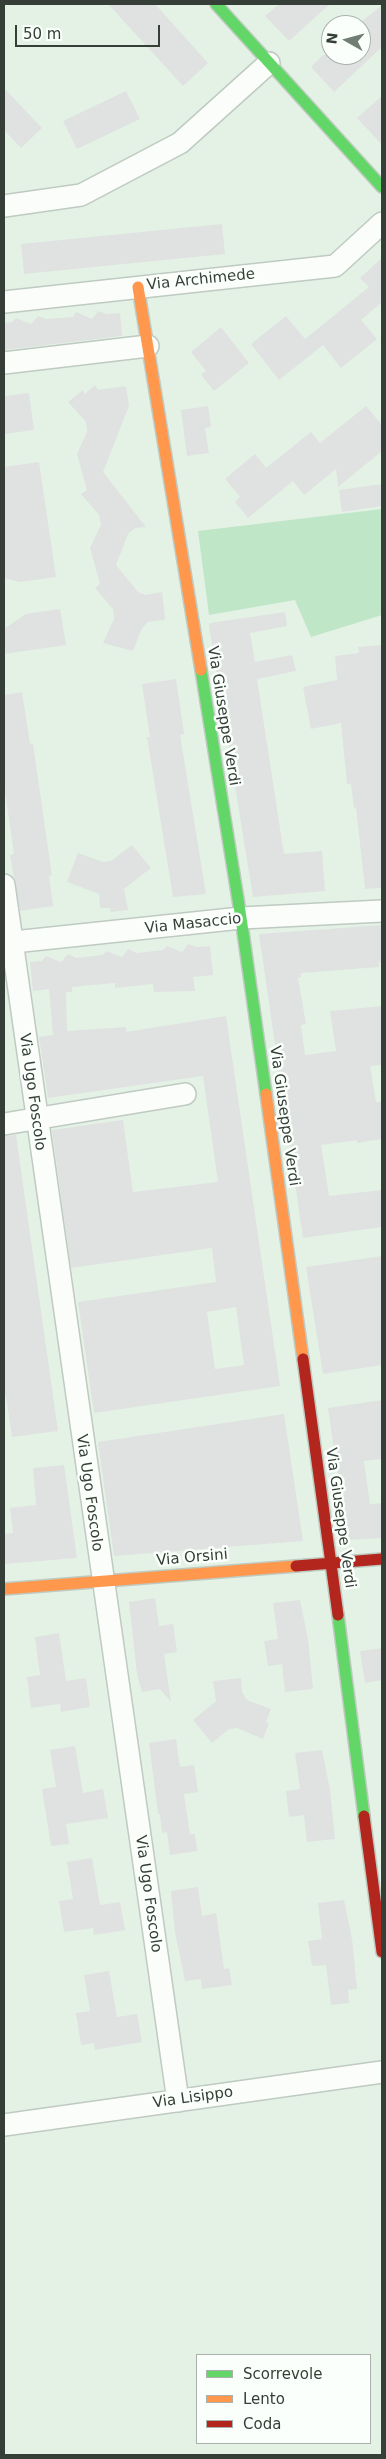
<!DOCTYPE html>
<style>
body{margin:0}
#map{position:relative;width:386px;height:2459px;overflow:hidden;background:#e4f2e6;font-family:"DejaVu Sans",sans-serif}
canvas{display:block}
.frame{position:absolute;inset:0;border:5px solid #353f37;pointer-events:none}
.legend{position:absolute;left:196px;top:2354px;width:175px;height:90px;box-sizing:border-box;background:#fafffb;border:1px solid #abb2ad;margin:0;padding:6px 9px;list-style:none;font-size:15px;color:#353f37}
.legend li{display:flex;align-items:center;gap:10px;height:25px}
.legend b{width:25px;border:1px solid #abb2ad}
.north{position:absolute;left:321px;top:15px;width:50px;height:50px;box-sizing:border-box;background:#fafffb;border:1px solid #abb2ad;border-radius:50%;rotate:277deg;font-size:14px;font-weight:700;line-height:20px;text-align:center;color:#353f37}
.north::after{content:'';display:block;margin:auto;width:18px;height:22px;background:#727e74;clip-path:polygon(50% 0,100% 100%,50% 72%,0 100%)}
.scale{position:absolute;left:15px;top:25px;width:145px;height:22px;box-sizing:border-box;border:2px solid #353f37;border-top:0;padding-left:6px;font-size:15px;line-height:18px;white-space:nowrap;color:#353f37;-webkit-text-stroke:4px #fafffb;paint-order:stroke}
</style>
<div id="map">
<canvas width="386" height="2459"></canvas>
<div class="frame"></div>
<ul class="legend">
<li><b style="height:6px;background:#63d668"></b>Scorrevole</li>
<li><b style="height:6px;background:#ff974d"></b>Lento</li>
<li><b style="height:6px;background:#b3261e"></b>Coda</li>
</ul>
<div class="north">N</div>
<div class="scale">50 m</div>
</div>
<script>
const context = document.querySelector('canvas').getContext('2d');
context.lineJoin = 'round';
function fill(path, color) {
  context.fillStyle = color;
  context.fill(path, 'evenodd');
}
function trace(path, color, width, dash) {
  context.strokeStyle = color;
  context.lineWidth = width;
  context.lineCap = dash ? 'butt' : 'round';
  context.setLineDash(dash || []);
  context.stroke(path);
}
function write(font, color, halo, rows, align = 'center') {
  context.font = font + ' "DejaVu Sans",sans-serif';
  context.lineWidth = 5;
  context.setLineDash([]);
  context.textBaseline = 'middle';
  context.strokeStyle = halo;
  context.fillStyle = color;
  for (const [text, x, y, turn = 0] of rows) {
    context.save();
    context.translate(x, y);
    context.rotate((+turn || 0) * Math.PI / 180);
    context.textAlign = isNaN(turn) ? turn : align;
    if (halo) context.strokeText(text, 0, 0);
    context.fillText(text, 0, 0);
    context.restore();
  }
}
fill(new Path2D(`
 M382,509v106l-71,22 -16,-37 -86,15 -11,-84z`), '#bfe6c7');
fill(new Path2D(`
 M108,4h47l53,59 -25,23z
 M279,4h51l-41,37 -24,-25z
 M382,5v42l-48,45 -23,-25 12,-12h38v-33z
 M4,88l38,40 -21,20 -17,-18z
 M126,91l14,28 -63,30 -14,-28z
 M382,96v49l-25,-27z
 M222,224l3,30 -201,20 -3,-30z
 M382,258v44l-21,18 16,19 -36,29 -18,-23 -44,35 -28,-36 35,-28 19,23 64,-52 -9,-9z
 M98,311l9,3 13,-1 2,23 -118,14v-27l8,-1 4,-4 15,6 7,-8 8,3 27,-2 3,-5 16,7z
 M221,327l28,36 -35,28 -13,-16 5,-4 -15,-19z
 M95,385l3,5 28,-4 3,20 -26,66 43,55 -11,1 -7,6 -12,31 22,27 7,3 17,-3 2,16 1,12 -17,2 -6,6 -9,23 -30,-8 11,-24 -1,-10 -18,-21 5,-4 -10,-36 11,-23 -2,-10 -18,-21 6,-4 -10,-36 10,-22 -1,-10 -18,-20 15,-12 2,4z
 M29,393l5,37 -30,4v-38z
 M208,406l3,21 -6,1 4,25 -22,3 -6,-46z
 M366,406l16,19v26l-44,36 -2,-18 -32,26 -11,-14 -45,37 -13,-16 5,-5 -15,-18 30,-25 11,14 45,-36 9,11z
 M39,462l17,115 -36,5 -16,-4v-111z
 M382,484v22l-40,6 -3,-22z
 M60,609l6,36 -62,9v-25l22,-15z
 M285,612l2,14 -37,7 5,29 37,-7 4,16 -39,8 27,175 38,-3 3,40 -72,6 -44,-271 1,-3z
 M382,645v243l-17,1 -9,-82 -2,1 -3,-24h-4l-6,-61 -30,6 -8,-42 34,-7 -2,-24 24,-3 -1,-6z
 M176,679l8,55 -4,1 26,159 -33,3 -26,-160h3l-8,-53z
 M22,692l8,52h3l19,132 -3,-1 4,31 -33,5 -10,-56 4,-1 -10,-70v-89z
 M132,845l19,23 -27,21 4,21 -17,2 -1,-4h-10l-1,-14 -32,-12 11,-29 25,9 8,-1z
 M382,925v37h-3v5l-78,6v4l-3,1 8,46 -5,1 4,30 31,-4 -6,-40 52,-5v59l-12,1 6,36h6v37l-25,4v-3l-36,5 8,51 53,-6v37l-79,11 -44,-304z
 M188,944l9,3 13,-1 3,29 -20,2 2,14 -41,1 -1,-8 -38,4v-5l-43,4v5h-6l1,39 59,-4v5l100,-16 54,370 -186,27 -16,-111 138,-20 -4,-34 -141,20 -19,-138 71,-10 10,72 85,-10 -15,-106 -155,22 -9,-61 14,-2 -4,-46 -16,2 -3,-29 12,-1 4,-5 15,6 7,-8 8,4 27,-3 3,-4 16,6 6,-8 9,4 26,-3 4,-4 15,6zM236,1307l8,58 -29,4 -8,-57z
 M16,1135l42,296 -46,6 -6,-41 -2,1v-261z
 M382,1256v109l-59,9 -17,-107z
 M382,1400v59l-18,2 6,43 12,-1v35l-35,2 -19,-132z
 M284,1414l19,127 -189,15 -16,-114z
 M64,1465l13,93 -73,6v-30l9,-1 -3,-25 26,-3 -3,-37z
 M155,1598l4,28 14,-2 4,28 -13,2 7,48 -11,-13 -18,3 -5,-18 -8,-72z
 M300,1600l8,39 5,50 -28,3 -3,-28 -14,2 -4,-25 14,-2 -5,-36z
 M59,1633l7,48 20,-3 4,29 -29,5 -1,-8 -29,4 -4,-31 13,-2 -5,-38z
 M382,1648v32l-17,3 -5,-32z
 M241,1678l1,14 5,8 24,9 -5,13 3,1 -6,16 -26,-11 -8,1 -17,14 -19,-23 23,-19 -3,-20z
 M176,1739l4,28 14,-2 4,27 -14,2 6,40h5l2,17 -27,4 -3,-23 -5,1 -2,-19h-2l-9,-71z
 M75,1746l8,47 20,-4 5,29 -42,6 3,20 -18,2 -9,-57 14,-2 -6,-37z
 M322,1750l8,40 5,49 -28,3 -3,-27 -15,2 -3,-26 14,-2 -5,-36z
 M92,1858l8,47 20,-3 5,28 -31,5 -1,-7 -29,4 -5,-31 14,-2 -6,-37z
 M198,1887l4,29 14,-3 8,56 5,-1 3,17 -30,4 -1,-10 -16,2 -10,-49 -4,-41z
 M344,1900l8,39 5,50 -9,1 1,13 -18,2 -5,-40 -14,1 -4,-25 14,-2 -4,-36z
 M109,1971l8,46 20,-3 5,28 -47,8 -1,-7 -13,2 -5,-32 14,-2 -6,-36z`), '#dfe2e1');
const street = new Path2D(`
 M4,206l77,-11 99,-52 89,-80
 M4,302l331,-36 47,-43
 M4,363l144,-17
 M4,885l174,1216
 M4,943l237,-25 141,-7
 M4,1124l181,-30
 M4,2125l378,-53`);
const fast = new Path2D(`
 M216,4l166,183
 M201,670l40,248 25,176
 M338,1615l26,201`);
const slow = new Path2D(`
 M138,287l63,383
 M266,1094l37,265
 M4,1589l292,-23`);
const jam = new Path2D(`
 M303,1359l35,256
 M296,1566l86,-7
 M364,1816l18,136`);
trace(street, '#bfcac1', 24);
trace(fast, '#bfcac1', 14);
trace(slow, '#bfcac1', 14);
trace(jam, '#bfcac1', 14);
trace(street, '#fbfdfb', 21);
trace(fast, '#63d668', 11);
trace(slow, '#ff974d', 11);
trace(jam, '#b3261e', 11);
write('15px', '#353f37', '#fafffb', [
 ["Via Archimede",201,280,-6],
 ["Via Giuseppe Verdi",223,716,81],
 ["Via Masaccio",193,924,-6],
 ["Via Ugo Foscolo",32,1092,82],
 ["Via Giuseppe Verdi",284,1116,82],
 ["Via Ugo Foscolo",89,1493,82],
 ["Via Giuseppe Verdi",340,1518,82],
 ["Via Orsini",192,1558,-5],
 ["Via Ugo Foscolo",148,1894,82],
 ["Via Lisippo",193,2098,-8]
]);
</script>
